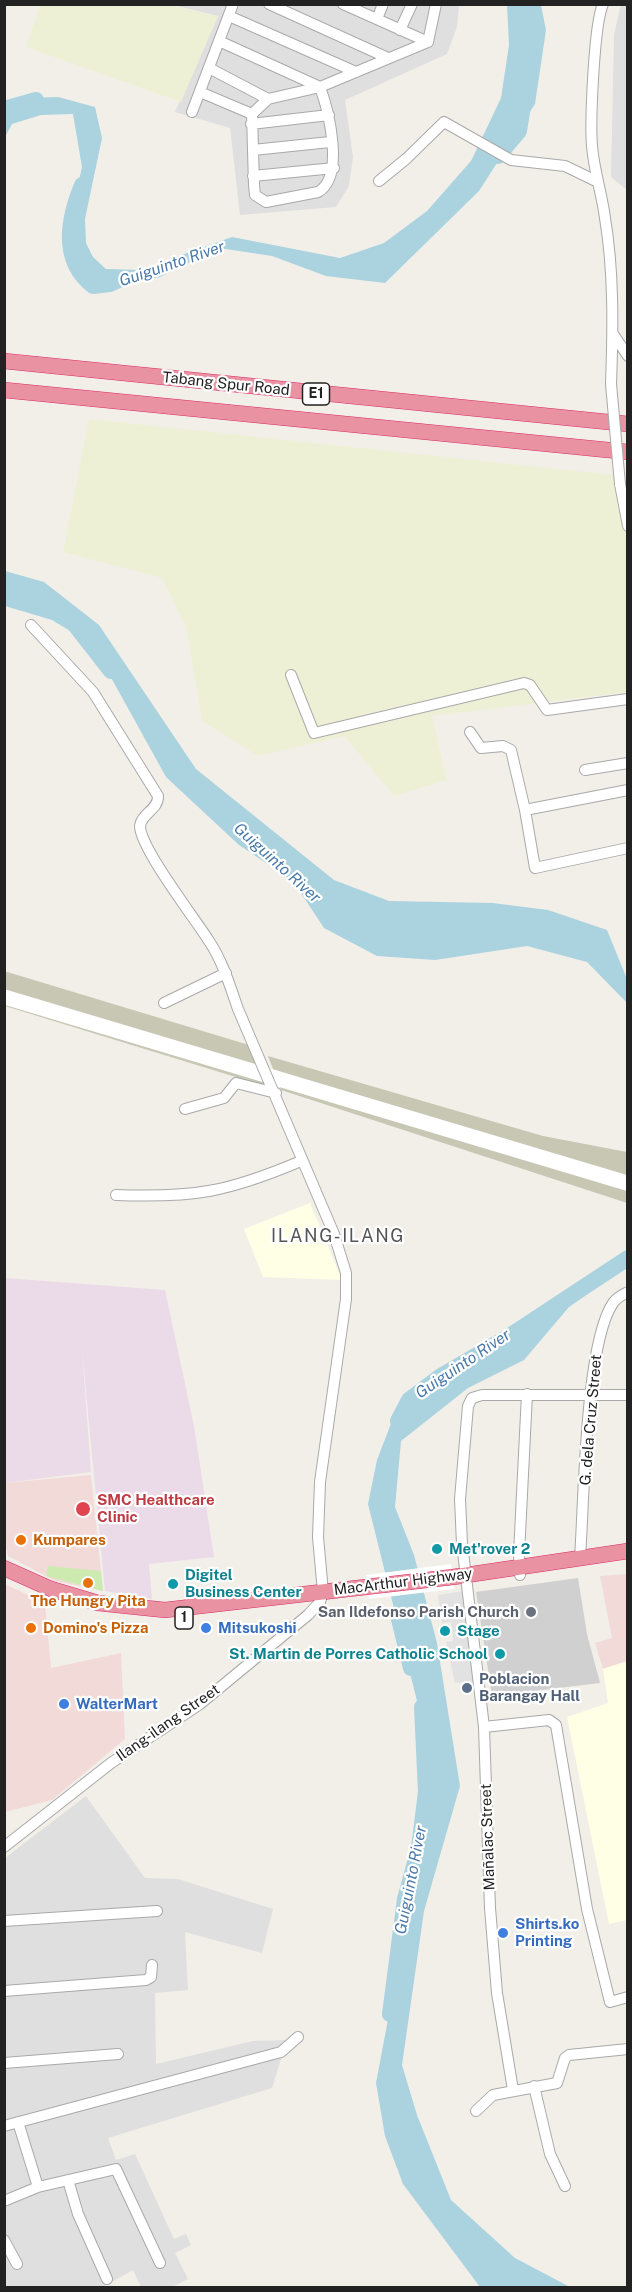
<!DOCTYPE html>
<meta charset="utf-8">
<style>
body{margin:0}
#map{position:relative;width:632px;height:2292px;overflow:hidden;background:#f2efe9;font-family:"Public Sans",sans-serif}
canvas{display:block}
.frame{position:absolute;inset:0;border:6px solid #222;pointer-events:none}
</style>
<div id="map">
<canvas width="632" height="2292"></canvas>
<div class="frame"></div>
</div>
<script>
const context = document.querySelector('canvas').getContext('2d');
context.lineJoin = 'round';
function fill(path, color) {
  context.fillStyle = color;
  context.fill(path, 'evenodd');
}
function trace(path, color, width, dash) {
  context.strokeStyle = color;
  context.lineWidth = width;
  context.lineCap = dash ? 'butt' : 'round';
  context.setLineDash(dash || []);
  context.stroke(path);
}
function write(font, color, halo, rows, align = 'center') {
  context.font = font + ' "Public Sans",sans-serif';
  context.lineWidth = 4.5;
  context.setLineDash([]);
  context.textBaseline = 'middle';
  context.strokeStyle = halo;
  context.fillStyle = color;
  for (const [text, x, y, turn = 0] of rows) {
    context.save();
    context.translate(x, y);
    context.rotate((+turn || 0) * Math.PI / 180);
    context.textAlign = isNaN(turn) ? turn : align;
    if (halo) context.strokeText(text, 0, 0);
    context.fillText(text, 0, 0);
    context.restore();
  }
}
fill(new Path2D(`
 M621,4l7,1 -1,185 -16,-13 3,-142z
 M172,5h287l-2,22 -10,27 -102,46 8,57 -4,29 -13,21 -96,8 -10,-87 -55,-16 43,-96z
 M86,1796l59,82 33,1 95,30 -11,44 -77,-21 3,58 -33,3 1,71 97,-23 34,-1 -15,48 -164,50 8,22 19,-6 39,85 12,-5 5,11 -16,8 13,26 -16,8h-31l-8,-17 -30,17 -98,1v-430z`), '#e0dfdf');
fill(new Path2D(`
 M91,1475l12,116 -48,-10 -47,-25 -4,-17v-56z
 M627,1574v87l-24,8 -8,-26 17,-5 -12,-62z
 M5,1584l40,19 6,65 70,-15 4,86 -73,61 -47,12z`), '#f2dad9');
fill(new Path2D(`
 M5,1278l160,12 29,136 20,131 -65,7 3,35 -47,-8 -23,-241 9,122 -86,11z`), '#ebdbe8');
fill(new Path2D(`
 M310,1203l32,77 -79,-3 -19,-48z
 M627,1661v259l-18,4 -42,-207 41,-14 -5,-34z`), '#ffffe5');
fill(new Path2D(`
 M578,1578l9,56 13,49 -108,13 -16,-104z`), '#d0d0d0');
fill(new Path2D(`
 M4,971l245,74 16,41 -260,-80z
 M268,1056l275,80 84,16v51l-346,-113z`), '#c7c7b4');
fill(new Path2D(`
 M40,5h132l46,11 -37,86 -155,-55z
 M89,419l534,57 5,44 -1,172 -195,24 15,64 -53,16 -50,-60 -86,20 -56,-35 -16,-94 -24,-49 -99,-26z`), '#eef0d5');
fill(new Path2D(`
 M48,1566l53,5 2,20 -57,-15z`), '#cdebb0');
fill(new Path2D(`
 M464,1591l14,90 -23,2 -9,-41 7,-1 -2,-19 -9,1 -4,-28z`), '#e2e2e2');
fill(new Path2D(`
 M507,5h34l5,25 -11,74 -56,87 -94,92 -59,-7 -54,-20 -53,-8 -59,29 -51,11 -28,-17 -10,-23 -1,-27 12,-54 -9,-53 -32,1 -29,9 -7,13v-23l21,-16 32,-1 37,10 7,31 -17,81 1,24 7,14 13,12 34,1 92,-33 108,21 44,-15 43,-32 44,-50 30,-63 8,-53z
 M5,571l39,11 55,43 97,144 138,111 55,21 104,2 55,7 59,20 20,49v24l-40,-41 -60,-16 -92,14 -58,-4 -53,-28 -31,-47 -54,-36 -73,-68 -73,-132 -41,-25 -47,-14z
 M627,1256v10l-58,41 -45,53 -56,28 -67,53 -6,66 19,48 23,88 23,143 -36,125 -22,154 15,50 34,85 64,58 53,28 16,1h-104l-77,-103 -18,-48 -9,-53 53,-281 -6,-77 -55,-221 9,-44 20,-52 95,-59 47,-24 55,-50z`), '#aad3df');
fill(new Path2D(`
 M4,989l623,186v16l-622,-186z
 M451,1564l3,25 -85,10 -3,-24z`), '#fff');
trace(new Path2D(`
 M4,109l32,-9
 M498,156l21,-25 4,-25
 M82,185c-14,34 -22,75 11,101l17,-2 13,-6
 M75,625l36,46
 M398,1421l11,-21 32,-24 67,-39 120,-79
 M398,1615l13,53
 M390,2014l15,-115 14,-51 7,-56 -4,-85`), '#aad3df', 16);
const minor = new Path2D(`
 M269,4l119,54
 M603,4c-9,20 -13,117 -11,142 2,25 10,48 13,72 9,54 8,111 6,166
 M229,16l127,56
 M377,19l6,-15
 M400,30l12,-26
 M428,42l8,-38
 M209,68l59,31
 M200,92l52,22 2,71 1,10 11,7 52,-10c27,-15 11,-80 2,-105l-101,-46
 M192,112l41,-108
 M252,114l16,-15 52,-12 108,-45 -85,-38
 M251,124l78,-9
 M253,150l77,-8
 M253,176l81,-8
 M379,181l27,-22 38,-37 67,38 54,6 31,15
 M613,334l15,22
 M620,484l8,42
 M291,675l23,58 210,-50 6,2 17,25 81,-11
 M470,732l11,16 22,-2 8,4 14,60 10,58 93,-20
 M585,770l43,-7
 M525,810l103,-20
 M164,1003l62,-30
 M185,1109l39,-11 12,-15 40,10
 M116,1195c78,3 112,-3 185,-34
 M580,1558c4,-56 5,-214 33,-255 4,-6 9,-8 15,-11
 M520,1575l-1,-21 8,-160
 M484,1727l65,-7 7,5 31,184 23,93 18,-5
 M4,1847l107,-84 89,-59 108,-89 12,-13 3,-10 -5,-55 2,-55 26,-183v-26l-12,-39 -96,-225c-8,-23 -15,-47 -29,-68 -13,-21 -69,-93 -69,-115 1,-12 19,-17 18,-30l-65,-104 -62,-67
 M4,1921l153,-10
 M4,1991l142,-11 5,-3 1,-12
 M4,2063l114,-9
 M534,2086l16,68 15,32
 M513,2090l-16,-97 -7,-85 -6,-181 -22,-183 -2,-45 8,-93 4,-8 10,-3h146
 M476,2111l17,-16 64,-12 8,-25 4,-3 59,-6
 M18,2122l20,65
 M4,2126l277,-74 17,-15
 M68,2180l10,34 29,65
 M4,2201l34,-14 78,-18 44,94
 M4,2240l13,24`);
const highway = new Path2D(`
 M4,361l624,63
 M4,390l624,62
 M4,1568l47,21 47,14 67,7 288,-33 175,-26`);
trace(minor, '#a9a9a9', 12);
trace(highway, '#dc2a67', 16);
trace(minor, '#fff', 10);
trace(highway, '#e892a2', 15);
const minorBridge = new Path2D(`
 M611,384l9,100`);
trace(minorBridge, '#a9a9a9', 12, []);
trace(minorBridge, '#fff', 10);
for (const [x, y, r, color] of [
 [83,1509,8,"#e0444e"],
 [21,1540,6,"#e8710a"],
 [437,1549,6,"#0f9aa8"],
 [88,1583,6,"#e8710a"],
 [173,1584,6,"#0f9aa8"],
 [531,1612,6,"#6b7280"],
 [31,1628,6,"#e8710a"],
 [206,1628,6,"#3f7fe0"],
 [445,1631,6,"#0f9aa8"],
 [500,1654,6,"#0f9aa8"],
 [467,1688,6,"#5c6f8a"],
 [64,1704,6,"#3f7fe0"],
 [503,1933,6,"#3f7fe0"]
]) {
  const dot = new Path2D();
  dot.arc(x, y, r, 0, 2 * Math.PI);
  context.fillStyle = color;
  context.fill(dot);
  trace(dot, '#fff', 2);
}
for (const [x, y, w] of [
 [316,394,27],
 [184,1618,18]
]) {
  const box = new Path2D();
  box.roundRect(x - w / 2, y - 11, w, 22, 4.5);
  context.fillStyle = '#fff';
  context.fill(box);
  trace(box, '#222', 1.5);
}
write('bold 14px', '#222', null, [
 ["E1",316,394],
 ["1",184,1618]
]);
write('15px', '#222', '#fff', [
 ["Tabang Spur Road",226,384,6],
 ["G. dela Cruz Street",591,1420,-85],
 ["MacArthur Highway",403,1582,-7],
 ["Ilang-ilang Street",168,1723,-35],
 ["Mañalac Street",488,1837,-92]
]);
write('bold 15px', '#be3a42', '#fff', [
 ["SMC Healthcare",97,1500],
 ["Clinic",97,1517]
], 'left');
write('bold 15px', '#c56008', '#fff', [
 ["Kumpares",33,1540],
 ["The Hungry Pita",88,1601,"center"],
 ["Domino's Pizza",43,1628]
], 'left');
write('bold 15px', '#0d838f', '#fff', [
 ["Met'rover 2",449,1549],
 ["Digitel",185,1575],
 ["Business Center",185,1592],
 ["Stage",457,1631],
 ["St. Martin de Porres Catholic School",488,1654,"right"]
], 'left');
write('bold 15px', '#5b616d', '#fff', [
 ["San Ildefonso Parish Church",519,1612]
], 'right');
write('bold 15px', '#366cbe', '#fff', [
 ["Mitsukoshi",218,1628],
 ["WalterMart",76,1704],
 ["Shirts.ko",515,1924],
 ["Printing",515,1941]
], 'left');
write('bold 15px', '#4e5e75', '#fff', [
 ["Poblacion",479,1679],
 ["Barangay Hall",479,1696]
], 'left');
write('italic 16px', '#4a7aab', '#fff', [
 ["Guiguinto River",172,264,-19],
 ["Guiguinto River",277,863,42],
 ["Guiguinto River",463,1364,-34],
 ["Guiguinto River",411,1880,-79]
]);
context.letterSpacing = '1.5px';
write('18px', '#555', '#fff', [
 ["ILANG-ILANG",338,1236]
]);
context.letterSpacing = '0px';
</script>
